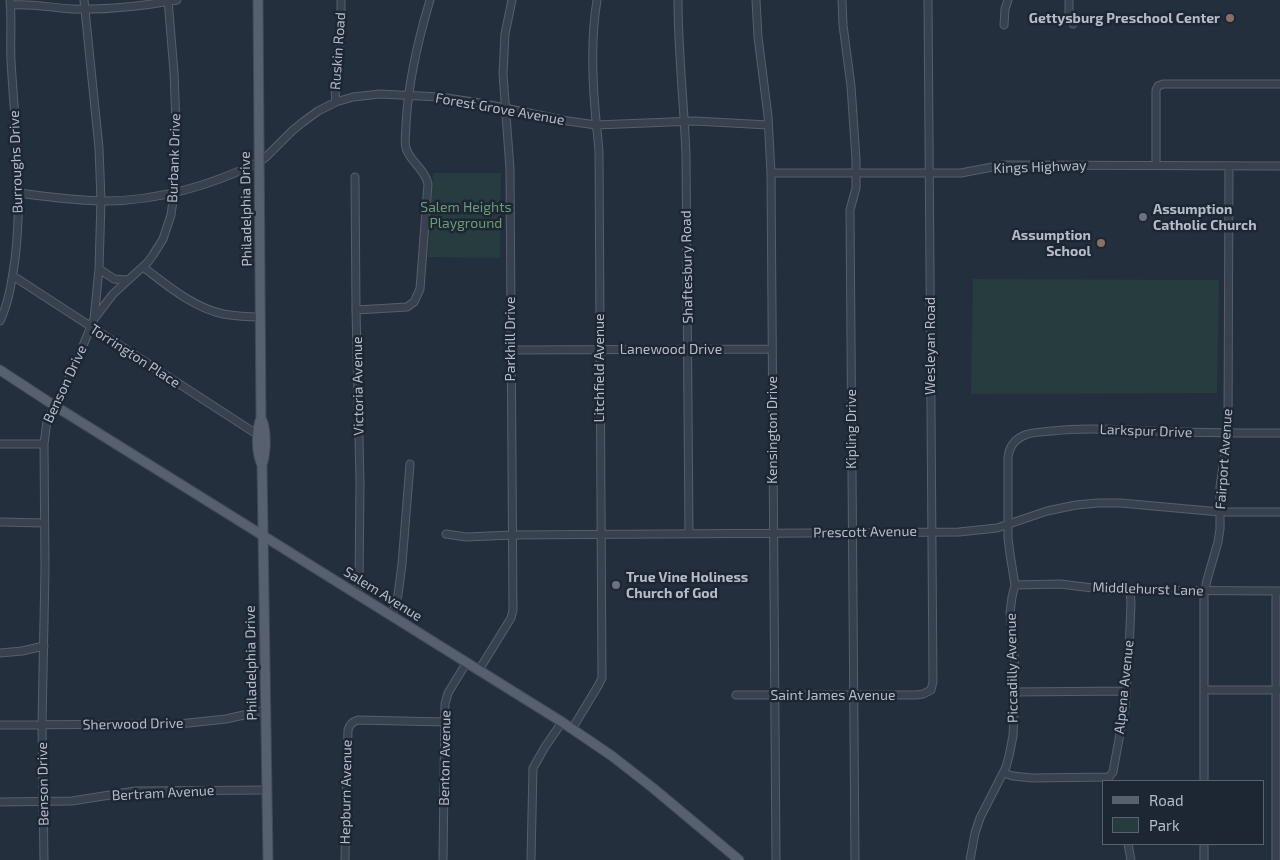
<!DOCTYPE html>
<style>
body{margin:0}
#map{position:relative;width:1280px;height:860px;overflow:hidden;background:#242f3e;font-family:"Exo 2",sans-serif}
canvas{display:block}
.legend{position:absolute;left:1102px;top:780px;width:162px;height:65px;box-sizing:border-box;background:#1d2633;border:1px solid #59626f;margin:0;padding:6px 9px;list-style:none;font-size:15px;color:#b4bcc9}
.legend li{display:flex;align-items:center;gap:10px;height:25px}
.legend b{width:25px;border:1px solid #59626f}
</style>
<div id="map">
<canvas width="1280" height="860"></canvas>
<ul class="legend">
<li><b style="height:6px;background:#56606e"></b>Road</li>
<li><b style="height:14px;background:#263c3f"></b>Park</li>
</ul>
</div>
<script>
const context = document.querySelector('canvas').getContext('2d');
context.lineJoin = 'round';
function fill(path, color) {
  context.fillStyle = color;
  context.fill(path, 'evenodd');
}
function trace(path, color, width, dash) {
  context.strokeStyle = color;
  context.lineWidth = width;
  context.lineCap = dash ? 'butt' : 'round';
  context.setLineDash(dash || []);
  context.stroke(path);
}
function write(font, color, halo, rows, align = 'center') {
  context.font = font + ' "Exo 2",sans-serif';
  context.lineWidth = 5;
  context.setLineDash([]);
  context.textBaseline = 'middle';
  context.strokeStyle = halo;
  context.fillStyle = color;
  for (const [text, x, y, turn = 0] of rows) {
    context.save();
    context.translate(x, y);
    context.rotate((+turn || 0) * Math.PI / 180);
    context.textAlign = isNaN(turn) ? turn : align;
    if (halo) context.strokeText(text, 0, 0);
    context.fillText(text, 0, 0);
    context.restore();
  }
}
fill(new Path2D(`
 M433,173h68l-1,85 -72,-1z
 M973,279l246,1 -2,113 -246,1z`), '#263c3f');
const minor = new Path2D(`
 M678,0c0,52 6,103 8,155l3,379
 M756,0l2,37 10,79 3,57 5,687
 M842,0l1,25 8,61 5,73v29l-6,22 5,650
 M1069,0v14l4,10
 M10,5c21,-2 42,3 63,4 35,1 70,-3 104,-9
 M1004,25l1,-16 3,-9
 M336,102l-1,-12 6,-54v-36
 M1156,165v-75l2,-4 5,-2h117
 M771,173h190l42,-8 277,1
 M355,177l1,133 4,172 -1,102 -3,10
 M19,193c29,4 59,8 89,8 52,-1 104,-16 151,-39l7,-5 26,-26 11,-9 15,-11 18,-9 17,-5 27,-3 60,3 40,6 88,18 28,4 99,-4 73,4
 M143,267c24,18 49,40 80,47 12,2 25,3 38,3
 M99,269l15,10 14,1
 M13,276l245,159
 M356,310l51,-3 7,-5 6,-13 8,-105c-3,-15 -18,-22 -22,-36 -2,-7 0,-15 0,-23 2,-42 12,-85 24,-125
 M94,319l19,-25 35,-32 5,-7 10,-16 8,-24 3,-22 2,-68 -2,-53 -6,-72
 M0,321c9,-19 12,-41 15,-62 8,-66 0,-132 -4,-198 -1,-20 1,-41 -1,-61
 M510,350l262,-1
 M0,444h44
 M0,522l44,1
 M446,534l20,3 46,-2 447,-3 38,-4 50,-17 29,-6 22,-2h23l99,9h60
 M1015,585l45,-1 49,6 171,1
 M392,616l6,-21 4,-31 8,-100
 M0,653l22,-2 22,-5
 M479,670l32,-52 2,-8 -3,-441 -7,-95 2,-40 7,-34
 M1205,690h74
 M1015,692l111,-1
 M736,695h180l7,-1 8,-4 2,-8 -5,-682
 M0,725l179,-1 47,-5 40,-9
 M572,729l26,-43 4,-8 -3,-526c-1,-15 -3,-29 -4,-43 -3,-36 -4,-73 2,-109
 M1003,773l10,3 19,2 77,-1
 M1109,777l4,-5 1,-6 11,-59 4,-56 2,-48 -1,-13
 M1204,781v-186l3,-15 11,-38 2,-13v-42l8,-54 1,-267
 M0,802l72,-1 63,-10 132,-1
 M1128,844l3,16
 M1204,844v16
 M44,860l-2,-135 3,-156 -1,-125 3,-23 26,-51 21,-51 5,-50 2,-69 -2,-52 -15,-148
 M345,860l3,-130c2,-6 4,-8 10,-10l87,2
 M443,860l2,-156 3,-11 19,-31
 M531,860l2,-92 12,-21 17,-25
 M970,860l5,-27 5,-15 26,-51 3,-11 4,-20 2,-44 -1,-42 -4,-37 2,-16 3,-12 -5,-31 -2,-16v-80c1,-11 7,-19 17,-23 8,-3 18,-3 27,-4 34,-4 68,-1 102,0 42,2 84,2 126,2
 M1276,860v-269`);
const major = new Path2D(`
 M258,0l3,418c-5,12 -5,35 1,47
 M0,370l55,36 507,316 50,34 41,32 86,72
 M261,418c6,11 5,35 1,47l6,395`);
trace(minor, '#565f6c', 9);
trace(major, '#414a57', 11);
trace(minor, '#38414e', 7);
trace(major, '#56606e', 9);
for (const [x, y, r, color] of [
 [1230,18,5,"#8d6e63"],
 [1143,217,5,"#6b7280"],
 [1101,243,5,"#8d6e63"],
 [616,585,5,"#6b7280"]
]) {
  const dot = new Path2D();
  dot.arc(x, y, r, 0, 2 * Math.PI);
  context.fillStyle = color;
  context.fill(dot);
  trace(dot, '#1d2633', 2);
}
write('bold 14px', '#b4bcc9', '#1d2633', [
 ["Gettysburg Preschool Center",1220,18],
 ["Assumption",1153,209,"left"],
 ["Catholic Church",1153,225,"left"],
 ["Assumption",1091,235],
 ["School",1091,251],
 ["True Vine Holiness",626,577,"left"],
 ["Church of God",626,593,"left"]
], 'right');
write('14px', '#b4bcc9', '#1d2633', [
 ["Ruskin Road",338,51,-86],
 ["Forest Grove Avenue",500,109,10],
 ["Burbank Drive",174,158,-88],
 ["Burroughs Drive",16,162,-92],
 ["Kings Highway",1040,167,-2],
 ["Philadelphia Drive",246,209,-91],
 ["Shaftesbury Road",687,267,-91],
 ["Parkhill Drive",510,339,-90],
 ["Wesleyan Road",930,346,-90],
 ["Lanewood Drive",671,349],
 ["Torrington Place",135,356,33],
 ["Litchfield Avenue",599,368,-90],
 ["Benson Drive",65,384,-65],
 ["Victoria Avenue",358,386,-91],
 ["Kipling Drive",851,429,-90],
 ["Kensington Drive",772,430,-90],
 ["Larkspur Drive",1146,431,2],
 ["Fairport Avenue",1224,459,-86],
 ["Prescott Avenue",865,532,-1],
 ["Middlehurst Lane",1148,589,2],
 ["Salem Avenue",383,594,32],
 ["Philadelphia Drive",251,663,-91],
 ["Piccadilly Avenue",1012,668,-91],
 ["Alpena Avenue",1124,687,-84],
 ["Saint James Avenue",833,695],
 ["Sherwood Drive",133,724,-1],
 ["Benton Avenue",445,758,-89],
 ["Benson Drive",43,784,-91],
 ["Hepburn Avenue",346,792,-89],
 ["Bertram Avenue",163,793,-3]
]);
write('14px', '#6b9a76', '#1d2633', [
 ["Salem Heights",466,207],
 ["Playground",466,223]
]);
</script>
